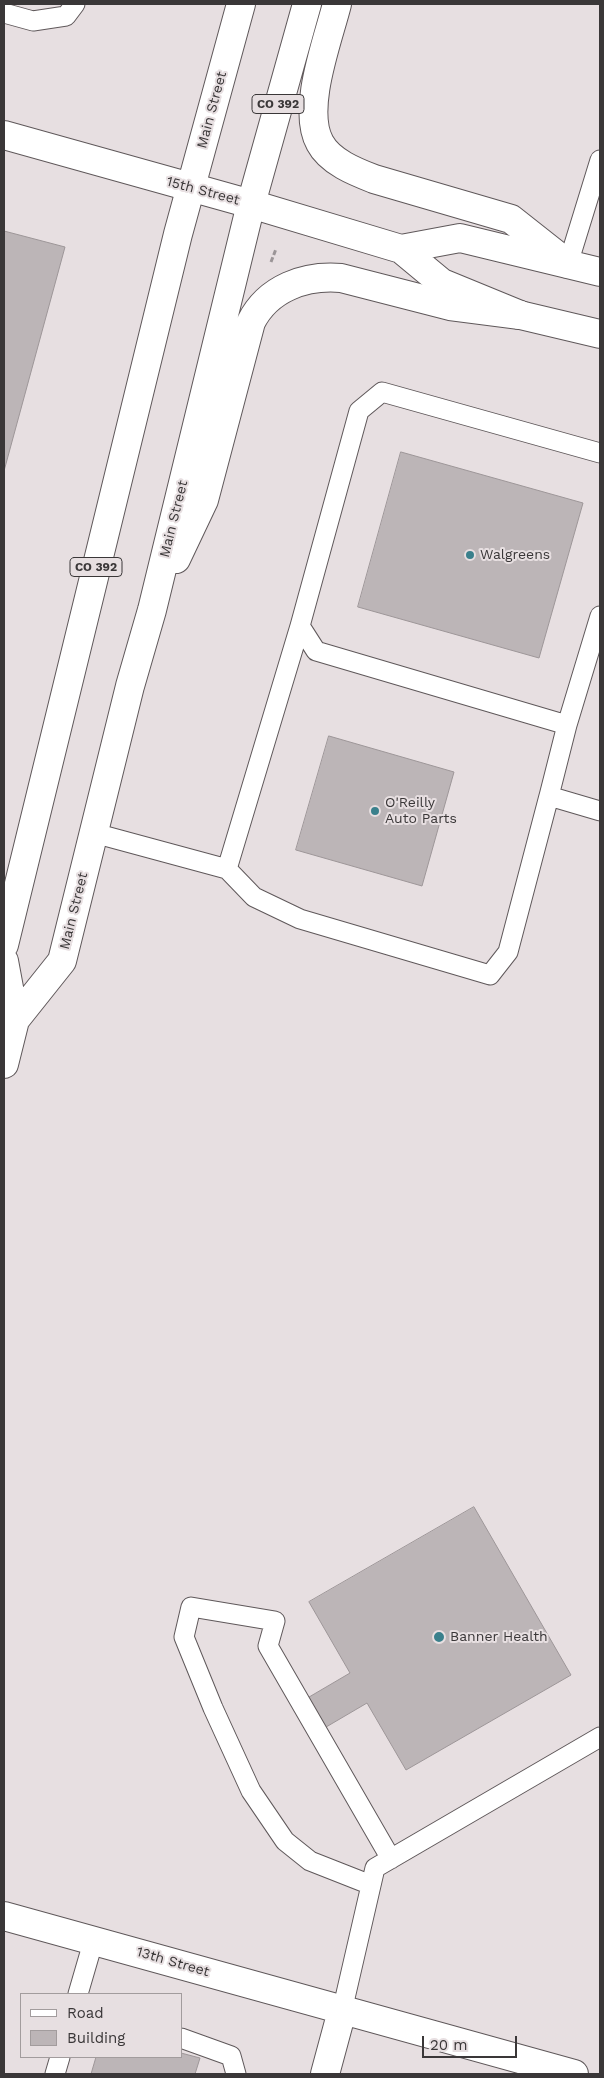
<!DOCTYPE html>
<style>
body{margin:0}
#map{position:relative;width:604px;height:2078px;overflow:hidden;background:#e7dfe1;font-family:"Work Sans",sans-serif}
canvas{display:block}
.frame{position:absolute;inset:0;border:5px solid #3a3738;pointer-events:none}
.legend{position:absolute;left:20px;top:1993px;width:162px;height:65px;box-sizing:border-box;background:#e7dfe1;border:1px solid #a29c9d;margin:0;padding:6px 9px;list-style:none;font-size:15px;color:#3a3738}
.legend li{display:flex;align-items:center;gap:10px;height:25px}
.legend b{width:25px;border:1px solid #a29c9d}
.scale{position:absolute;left:422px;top:2036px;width:95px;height:22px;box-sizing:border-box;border:2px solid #3a3738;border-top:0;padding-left:6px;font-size:15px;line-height:18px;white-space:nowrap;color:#3a3738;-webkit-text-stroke:4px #e7dfe1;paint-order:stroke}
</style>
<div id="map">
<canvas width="604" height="2078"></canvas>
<div class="frame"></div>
<ul class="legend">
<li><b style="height:6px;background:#fff"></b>Road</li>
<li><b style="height:14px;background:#bcb5b7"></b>Building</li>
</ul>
<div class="scale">20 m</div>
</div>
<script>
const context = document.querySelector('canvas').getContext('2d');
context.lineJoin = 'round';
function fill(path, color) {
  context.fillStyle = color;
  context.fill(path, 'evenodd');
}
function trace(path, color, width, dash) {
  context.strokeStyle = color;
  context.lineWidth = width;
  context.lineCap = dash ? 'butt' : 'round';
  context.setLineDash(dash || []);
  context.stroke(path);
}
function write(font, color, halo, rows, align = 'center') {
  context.font = font + ' "Work Sans",sans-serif';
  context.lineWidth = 4;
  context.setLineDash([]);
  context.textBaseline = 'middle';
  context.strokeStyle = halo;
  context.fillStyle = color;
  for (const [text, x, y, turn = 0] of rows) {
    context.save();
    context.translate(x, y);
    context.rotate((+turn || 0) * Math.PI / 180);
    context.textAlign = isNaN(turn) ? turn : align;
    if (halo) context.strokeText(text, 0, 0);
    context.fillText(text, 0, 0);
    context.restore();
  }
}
const building = new Path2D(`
 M4,231l61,16 -61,224z
 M401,452l182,51 -44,155 -181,-51z
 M329,736l125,36 -32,114 -126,-36z
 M474,1507l97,168 -165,95 -39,-67 -46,27 -17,-30 46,-27 -41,-71z
 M181,2053l19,5 -5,16h-104l5,-17h85z`);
fill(building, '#bcb5b7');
trace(building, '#9d9698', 1);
const service = new Path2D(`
 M4,13l29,8 33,-5 9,-12
 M568,264l32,-104
 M600,616l-33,109 -18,71 51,15
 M567,725l-251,-74 -16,-25 59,-215 23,-19 218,61
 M94,833l133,36 73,-243
 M227,869l27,28 46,22 190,56 18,-23 41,-156
 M371,1885l-61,-24 -25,-20 -34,-50 -38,-83 -29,-71 7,-30 84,14 -7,25 123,213
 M78,1994l16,-55
 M342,2011l33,-143 225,-131
 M181,2038l50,18 5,18
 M55,2074l5,-17`);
const minor = new Path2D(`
 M4,1916l570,158
 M325,2074l17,-63`);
const tertiary = new Path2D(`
 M4,135l247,69 150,45 41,34 78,32 80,19
 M401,249l59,-11 140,34`);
const primary = new Path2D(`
 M337,4c-9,36 -36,105 -17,139 10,19 36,29 54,36l137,40 57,45
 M176,559l28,-59 47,-178c17,-34 54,-47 90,-44l109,28 70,9
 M4,945l174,-711 63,-230
 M4,961l11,59
 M4,1064l11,-44 47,-59 68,-275 22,-76 99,-406 56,-200`);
trace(service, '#5f585a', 21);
trace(minor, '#5f585a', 30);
trace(tertiary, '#5f585a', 30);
trace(primary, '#5f585a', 30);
trace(new Path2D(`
 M271,262l5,-13`), '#9b9597', 3, [5, 2.5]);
trace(service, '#fff', 19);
trace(minor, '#fff', 28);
trace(tertiary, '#fff', 28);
trace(primary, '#fff', 28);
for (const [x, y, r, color] of [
 [470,555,5,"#3a808c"],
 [375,811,5,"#3a808c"],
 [439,1637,6,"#3a808c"]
]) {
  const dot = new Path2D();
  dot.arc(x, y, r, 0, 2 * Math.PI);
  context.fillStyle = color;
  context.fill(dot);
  trace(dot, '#e7dfe1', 2);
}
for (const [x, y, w] of [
 [278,104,52],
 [96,567,52]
]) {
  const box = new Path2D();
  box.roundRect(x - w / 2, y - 9.5, w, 19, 4);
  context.fillStyle = '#e7dfe1';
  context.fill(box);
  trace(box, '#3a3738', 1);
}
write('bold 12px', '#3a3738', null, [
 ["CO 392",278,104],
 ["CO 392",96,567]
]);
write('14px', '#3a3738', '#e7dfe1', [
 ["Main Street",212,110,-75],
 ["15th Street",203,191,15],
 ["Main Street",174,519,-76],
 ["Main Street",74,911,-76],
 ["13th Street",173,1962,16]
]);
write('14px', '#3a3738', '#e7dfe1', [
 ["Walgreens",480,555],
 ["O'Reilly",385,803],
 ["Auto Parts",385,819],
 ["Banner Health",450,1637]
], 'left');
</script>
